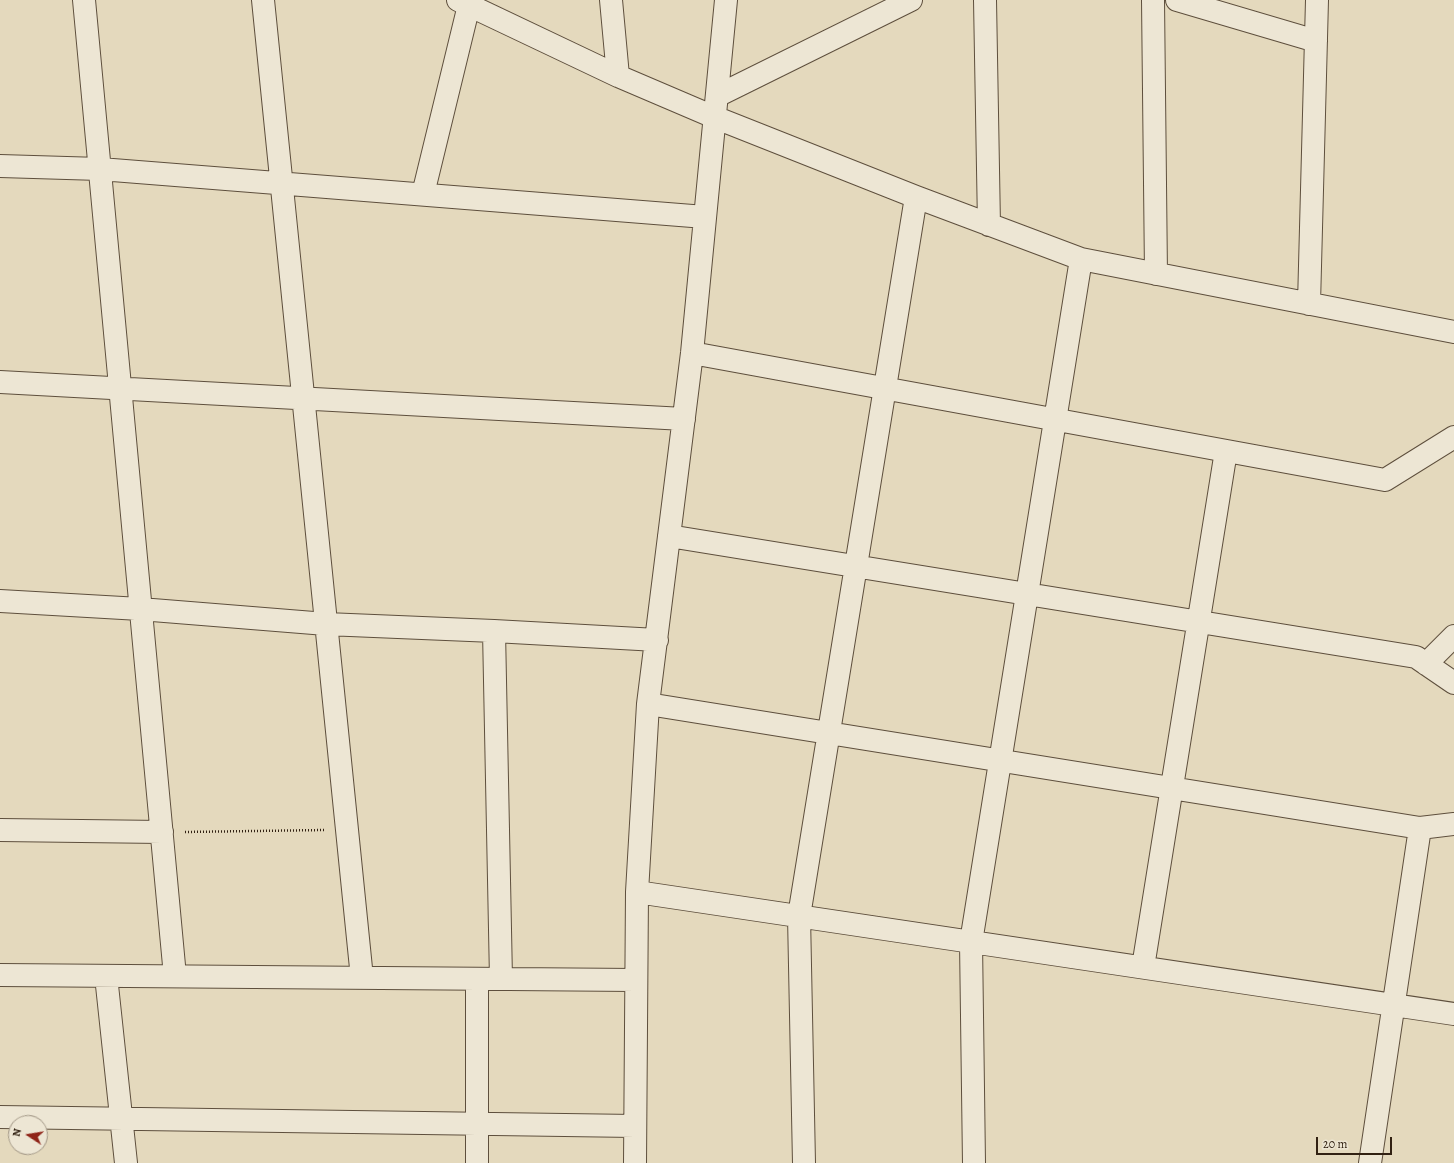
<!DOCTYPE html>
<style>
body{margin:0}
#map{position:relative;width:1454px;height:1163px;overflow:hidden;background:#e4d9bd;font-family:Alegreya,serif}
canvas{display:block}
.north{position:absolute;left:8px;top:1115px;width:40px;height:40px;box-sizing:border-box;background:#ede6d4;border:1px solid #a29786;border-radius:50%;rotate:282deg;font-size:11px;font-weight:700;line-height:16px;text-align:center;color:#312112}
.north::after{content:'';display:block;margin:auto;width:14px;height:18px;background:#8f2418;clip-path:polygon(50% 0,100% 100%,50% 72%,0 100%)}
.scale{position:absolute;left:1316px;top:1137px;width:76px;height:18px;box-sizing:border-box;border:2px solid #312112;border-top:0;padding-left:5px;font-size:12px;line-height:14px;white-space:nowrap;color:#312112;-webkit-text-stroke:3px #ede6d4;paint-order:stroke}
</style>
<div id="map">
<canvas width="1454" height="1163"></canvas>
<div class="north">N</div>
<div class="scale">20 m</div>
</div>
<script>
const context = document.querySelector('canvas').getContext('2d');
context.lineJoin = 'round';
function trace(path, color, width, dash) {
  context.strokeStyle = color;
  context.lineWidth = width;
  context.lineCap = dash ? 'butt' : 'round';
  context.setLineDash(dash || []);
  context.stroke(path);
}
const minor = new Path2D(`
 M84,0l91,976
 M263,0l99,978
 M458,0l160,76 96,41 202,80 165,62 373,73
 M611,0l7,76
 M985,0l4,225
 M1153,0l3,274
 M1177,0l139,41
 M717,96l194,-96
 M0,166l100,3 605,48
 M423,194l46,-189
 M1309,304l8,-304
 M692,353l693,127 69,-43
 M0,382l684,37
 M669,536l747,121 38,26
 M0,601l140,8 186,15 168,7 163,9
 M494,631l7,348
 M1426,664l28,-28
 M648,704l772,124 34,-4
 M0,830l162,2
 M637,892l817,122
 M1143,967l83,-516
 M0,975l636,5
 M106,976l20,187
 M477,979v184
 M0,1117l635,9
 M635,1163l2,-271 11,-188 44,-351 34,-353
 M804,1163l-5,-247 117,-719
 M974,1163l-3,-221 110,-683
 M1370,1163l50,-335`);
trace(minor, '#5e4f3d', 24);
trace(new Path2D(`
 M185,832l139,-2`), '#312112', 2.5, [1, 2]);
trace(minor, '#ede6d4', 22);
</script>
